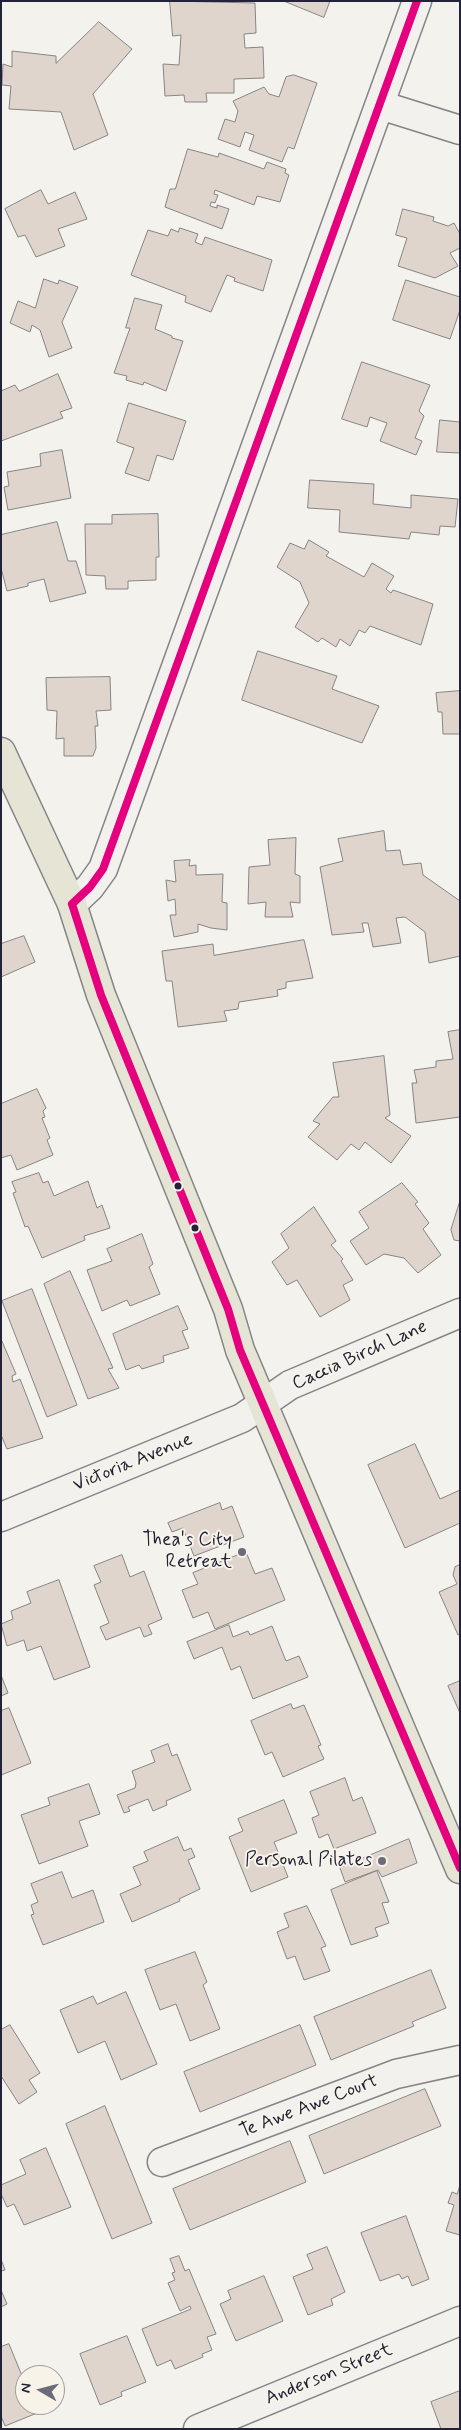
<!DOCTYPE html>
<style>
body{margin:0}
#map{position:relative;width:461px;height:2430px;overflow:hidden;background:#f4f2ec;font-family:Mynerve,sans-serif}
canvas{display:block}
.frame{position:absolute;inset:0;border:2px solid #22223b;pointer-events:none}
.north{position:absolute;left:15px;top:2365px;width:50px;height:50px;box-sizing:border-box;background:#f7f3e8;border:1px solid #a29fa3;border-radius:50%;rotate:278deg;font-size:14px;font-weight:700;line-height:20px;text-align:center;color:#22223b}
.north::after{content:'';display:block;margin:auto;width:18px;height:22px;background:#6c6b79;clip-path:polygon(50% 0,100% 100%,50% 72%,0 100%)}
</style>
<div id="map">
<canvas width="461" height="2430"></canvas>
<div class="frame"></div>
<div class="north">N</div>
</div>
<script>
const context = document.querySelector('canvas').getContext('2d');
context.lineJoin = 'round';
function fill(path, color) {
  context.fillStyle = color;
  context.fill(path, 'evenodd');
}
function trace(path, color, width, dash) {
  context.strokeStyle = color;
  context.lineWidth = width;
  context.lineCap = dash ? 'butt' : 'round';
  context.setLineDash(dash || []);
  context.stroke(path);
}
function write(font, color, halo, rows, align = 'center') {
  context.font = font + ' Mynerve,sans-serif';
  context.lineWidth = 4;
  context.setLineDash([]);
  context.textBaseline = 'middle';
  context.strokeStyle = halo;
  context.fillStyle = color;
  for (const [text, x, y, turn = 0] of rows) {
    context.save();
    context.translate(x, y);
    context.rotate((+turn || 0) * Math.PI / 180);
    context.textAlign = isNaN(turn) ? turn : align;
    if (halo) context.strokeText(text, 0, 0);
    context.fillText(text, 0, 0);
    context.restore();
  }
}
const building = new Path2D(`
 M170,1l85,2 1,30 -12,1 1,14 18,-1 1,31 -30,1v14h-28l1,9h-22l-1,-7 -19,1 -2,-32 16,1 2,-30 -8,1z
 M284,1h46l-6,16z
 M99,22l33,27 -39,45 15,41 -34,15 -13,-38 -52,-3 2,-23 -9,-1 1,-21 9,3v-16l44,5v7z
 M294,75l23,8 -23,66 -6,-2 -6,15 -33,-12 5,-15 -9,-3 -5,15 -22,-8 7,-20 10,3 3,-11 -5,-10 31,-14 5,7 10,3 7,-20z
 M188,149l30,8 1,-4 45,16 3,-7 19,7 -1,4 4,2 -9,27 -23,-6 -3,9 -39,-15 -1,4 4,1 -3,8 -4,-1 -1,4 7,2v-3l12,4 -7,20 -57,-22 5,-18h5z
 M41,190l7,14 27,-12 12,27 -29,10 7,17 -29,11 -11,-22 -7,2 -13,-28z
 M403,209l31,8 -1,4 15,5 6,-3 6,11v14l-10,5 8,13 -23,12 -37,-12 9,-28 -11,-3z
 M180,228l18,6 -3,8 7,3 3,-8 67,23 -9,31 -29,-10 1,-3 -8,-3 -16,37 -26,-10 1,-6 -55,-21 17,-45 20,6 3,-7 7,3z
 M44,279l14,5 1,-4 19,7 -16,35 10,26 -23,9 -9,-27 -8,-5 -2,7 -20,-9 8,-22 17,7z
 M406,280l54,17v13l-10,29 -57,-19z
 M135,298l27,7 -7,24 17,7v2l11,3 -17,50 -22,-9 -1,3 -17,-5 1,-4 -13,-3 16,-45h-4z
 M362,362l68,23 -11,26 5,5 -9,22 7,3 -6,14 -36,-14 7,-18 -17,-6 -3,10 -25,-8z
 M58,374l14,34 -12,4 3,6 -62,23v-50l14,-6 4,6z
 M129,403l57,18 -13,39 -16,-5 -8,26 -24,-8 9,-25 -17,-6z
 M440,420l20,2v31l-23,-1z
 M62,450l9,48 -63,12 -4,-23 5,-1 -2,-14 34,-6 -1,-12z
 M310,480l64,4 -1,20 38,4v-13l47,4 -3,28 -15,-1 -1,9 -28,-3 -2,7 -70,-7 1,-22 -32,-2z
 M158,514l1,43h-3v23l-28,1v8h-22l-1,-13 -19,-1 -1,-51h27v-9z
 M57,522l11,39h8l10,32 -36,9 -6,-23 -16,4v3l-21,5 -6,-23v-33z
 M309,540l20,12 -3,4 38,21 8,-14 22,13 -8,13 5,4 2,-3 40,14 -12,41 -51,-19 -5,7 -6,-3 -9,16 -10,-7 -4,8 -14,-9 -4,4 -23,-15 14,-24 -9,-21 -23,-15 13,-24 14,6z
 M258,651l79,25 -5,13 47,17 -17,37 -120,-43z
 M110,677l1,33 -15,1 2,15h-3l1,22 -3,8h-29v-18l-8,1 1,-28 -10,-1 -1,-32z
 M460,691v43h-17l-1,-22h-4l-2,-19z
 M384,831l2,20 14,-1 3,15 18,-2 2,12 37,26v55l-31,7 -4,-31 -20,-15 -9,1 5,25 -28,4 -5,-24h-6l2,9 -32,3 -12,-68 23,-6 -5,-22z
 M296,838l-1,36 5,2v27l-10,-1 3,15h-28l1,-15 -18,2 1,-37 21,-2 -2,-25z
 M190,860l-1,6 7,-1v10l27,-1 -1,28 5,1v27l-16,-2 -13,-4v8l-24,5 -4,-22h6l-1,-16 -7,2 -2,-21 10,2 -2,-21z
 M24,936l11,26 -34,15v-33z
 M304,940l9,38 -27,4v6l-9,2 1,6 -39,6 -1,7 -14,2 3,10 -49,6 -6,-46h-6l-4,-30 51,-7 1,11z
 M460,1030v87l-44,6 -4,-40h5l-3,-13 22,-3v-6l17,-2 -5,-27z
 M384,1056l6,59 -5,3 26,18 -20,27 -26,-21 -6,8 -8,-6 -14,16 -29,-23 12,-13 -7,-3 20,-24h6l-6,-34z
 M37,1089l9,19 -3,3 2,6 -3,1 8,20 -3,2 6,15 -36,15 -6,-15 -10,3v-54z
 M39,1173l4,10 5,-2 6,15 34,-15 9,27 5,-3 8,23 -26,8 1,4 -43,18 -14,-32 -3,1 -12,-34 3,-1 -4,-10z
 M402,1183l16,19 -3,2 14,19 -6,6 18,26 -23,18 -14,-15 -20,-4 -18,11 -16,-24 19,-13 -10,-16z
 M460,1201v40l-6,-1 -3,-10z
 M314,1207l22,34 -5,4 12,14 -2,2 12,19 -10,5 7,15 -30,17 -23,-37 -10,5 -15,-23 17,-14 -8,-14z
 M142,1234l11,30 -4,3 11,27 -30,12 -3,-6 -25,11 -15,-41 25,-9 -5,-12z
 M70,1271l43,97 -5,1 11,19 -31,11 -44,-115z
 M32,1289l45,116 -30,12 -45,-116z
 M178,1306l10,23 -6,2 7,17 -26,8 1,6 -22,7 -3,-4 -13,5 -13,-36z
 M1,1339l15,35 -4,2 1,6 7,-3 23,59 -36,11 -6,-14z
 M415,1444l25,55 20,-9v33l-55,25 -37,-83z
 M220,1503l2,7 10,-4 12,31 -50,19 -11,-28 -11,4 -4,-9z
 M246,1552l9,22 17,-6 13,32 -70,29 -7,-17 -15,6 -11,-28 16,-6 -5,-11z
 M122,1555l8,22 14,-6 18,48 -14,6 4,9 -8,3 -4,-10 -34,13 -6,-13 9,-4 -15,-38 7,-3 -7,-16z
 M460,1565v69l-2,1 -19,-43 18,-8 -4,-9 2,-8z
 M59,1580l31,87 -36,13 -13,-34 -14,5 -3,-11 -17,6 -6,-22 12,-5 -2,-8 20,-8 -4,-11z
 M229,1625l4,12 15,-6 2,4 22,-9 14,35 13,-5 9,21 -55,22 -13,-33 -9,4 -9,-23 -28,12 -7,-17z
 M1,1675l7,18 -7,3z
 M460,1681v32l-12,-27z
 M291,1704l2,5 11,-4 17,40 -3,1 6,13 -41,18 -11,-25 -7,3 -14,-34z
 M9,1708l22,55 -30,12v-64z
 M168,1744l4,12 5,-2 14,36 -25,11 1,4 -14,6 -5,-12 -20,8 2,4 -6,2 -7,-18 18,-7 1,-5 -4,-12 23,-9 -4,-11z
 M345,1778l8,23 9,-4 14,36 -42,16 -6,-15 -9,4 -7,-20 7,-3 -9,-23z
 M89,1784l11,30 -21,7 9,25 -49,18 -18,-49 29,-10 -2,-7z
 M284,1800l13,33 -23,9 14,35 -37,15 -22,-55 14,-6 -5,-12z
 M178,1837l6,14 7,-3 4,9 -7,3 12,29 -21,10 1,2 -48,21 -12,-28 21,-9 -8,-18 15,-6 -4,-9z
 M409,1839l8,24 -35,14 -4,-7 -33,12 -5,-14z
 M377,1871l12,31 -7,1 7,20 -14,5 3,8 -27,9 -20,-55z
 M62,1872l10,26 21,-8 11,32 -61,23 -12,-30 3,-1 -3,-9 7,-3 -7,-18z
 M307,1906l19,40 -5,2 9,23 -26,9 -9,-24 -8,3 -10,-27 12,-5 -5,-13z
 M195,1952l12,30 -4,3 17,44 -30,12 -14,-37 -16,6 -15,-40z
 M431,1970l15,38 -34,14 2,4 -83,34 -17,-43z
 M126,1992l31,72 -36,16 -16,-39 -27,12 -18,-43 33,-14 4,8z
 M10,2025l30,48 -11,7 8,12 -18,12 -18,-28v-46z
 M300,2025l16,40 -116,47 -16,-40z
 M425,2089l16,37 -117,48 -15,-38z
 M105,2106l47,117 -40,16 -46,-115z
 M290,2141l16,41 -116,48 -17,-41z
 M46,2148l25,59 -47,18 -10,-21 -7,3 -6,-13v-9l25,-11 -6,-14z
 M460,2185v50l-14,-4 8,-26 -6,-2 4,-11 5,2z
 M406,2216l23,63 -17,7 -4,-10 -6,3 -3,-5 -19,7 -19,-48z
 M327,2247l18,45 -14,7 2,6 -25,10 -15,-38 20,-8 -6,-14z
 M179,2256l6,15 4,-2 27,65 -9,3 5,13 -10,4 1,3 -28,12 -4,-9 -14,6 -15,-37 49,-20 -1,-3 -10,5 -12,-28 7,-3 -3,-7 3,-1 -5,-13z
 M1,2259l4,11 -4,1z
 M264,2276l19,45 -47,20 -16,-37 11,-5 -3,-8z
 M1,2290l6,14 -6,3z
 M127,2336l19,46 -25,10 1,4 -22,9 -20,-51z
 M9,2344l16,39v22l27,2 -47,19 -4,-10v-69z
 M460,2391v38h-19l-10,-27z`);
fill(building, '#e0d5cd');
trace(building, '#858486', 1);
const minor = new Path2D(`
 M380,105l80,25
 M72,904l18,-17 13,-18 314,-868
 M1,1517l241,-99 48,-33 170,-72
 M162,2162l234,-88 64,-14
 M198,2429l262,-108`);
const major = new Path2D(`
 M1,752l71,152 29,91 127,314 12,41 220,519`);
trace(minor, '#858486', 31);
trace(major, '#858486', 31);
trace(minor, '#f2f1ed', 28);
trace(major, '#e6e4d5', 28);
trace(new Path2D(`
 M72,904l29,91 127,314 12,41 220,518
 M72,904l18,-17 13,-18 314,-868`), '#e5007d', 8);
for (const [x, y, r, color] of [
 [178,1186,4.5,"#22223b"],
 [195,1228,4.5,"#22223b"],
 [242,1552,5,"#6c6b79"],
 [382,1861,5,"#6c6b79"]
]) {
  const dot = new Path2D();
  dot.arc(x, y, r, 0, 2 * Math.PI);
  context.fillStyle = color;
  context.fill(dot);
  trace(dot, '#f7f3e8', 2);
}
write('19px', '#22223b', '#f7f3e8', [
 ["Caccia Birch Lane",360,1356,-24],
 ["Victoria Avenue",133,1463,-22],
 ["Te Awe Awe Court",309,2107,-21],
 ["Anderson Street",329,2375,-22]
]);
write('19px', '#22223b', '#f7f3e8', [
 ["Thea's City",232,1541],
 ["Retreat",232,1563],
 ["Personal Pilates",372,1861]
], 'right');
</script>
